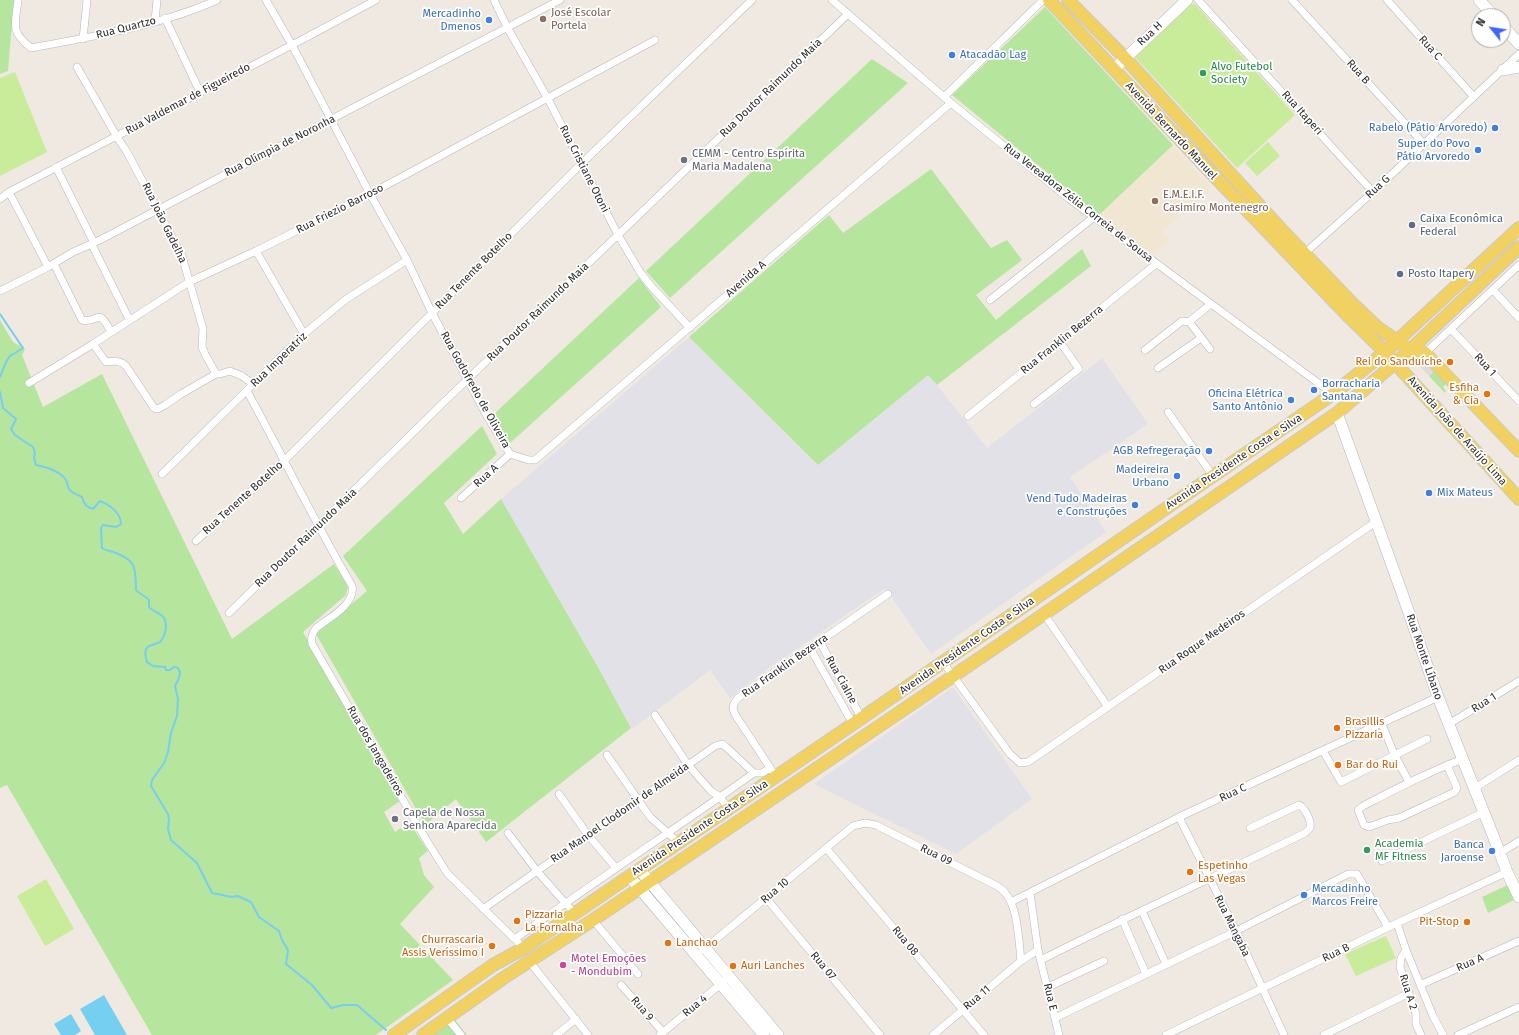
<!DOCTYPE html>
<meta charset="utf-8">
<style>
body{margin:0}
#map{position:relative;width:1519px;height:1035px;overflow:hidden;background:#efe9e1;font-family:"Fira Sans",sans-serif}
canvas{display:block}
.north{position:absolute;left:1471px;top:8px;width:40px;height:40px;box-sizing:border-box;background:#fff;border:1px solid #ababab;border-radius:50%;rotate:300deg;font-size:11px;font-weight:700;line-height:16px;text-align:center;color:#2e2e2e}
.north::after{content:'';display:block;margin:auto;width:14px;height:18px;background:#4264fb;clip-path:polygon(50% 0,100% 100%,50% 72%,0 100%)}
</style>
<div id="map">
<canvas width="1519" height="1035"></canvas>
<div class="north">N</div>
</div>
<script>
const context = document.querySelector('canvas').getContext('2d');
context.lineJoin = 'round';
function fill(path, color) {
  context.fillStyle = color;
  context.fill(path, 'evenodd');
}
function trace(path, color, width, dash) {
  context.strokeStyle = color;
  context.lineWidth = width;
  context.lineCap = dash ? 'butt' : 'round';
  context.setLineDash(dash || []);
  context.stroke(path);
}
function write(font, color, halo, rows, align = 'center') {
  context.font = font + ' "Fira Sans",sans-serif';
  context.lineWidth = 3.5;
  context.setLineDash([]);
  context.textBaseline = 'middle';
  context.strokeStyle = halo;
  context.fillStyle = color;
  for (const [text, x, y, turn = 0] of rows) {
    context.save();
    context.translate(x, y);
    context.rotate((+turn || 0) * Math.PI / 180);
    context.textAlign = isNaN(turn) ? turn : align;
    if (halo) context.strokeText(text, 0, 0);
    context.fillText(text, 0, 0);
    context.restore();
  }
}
fill(new Path2D(`
 M689,337l129,128 110,-91 59,74 115,-90 46,66 -78,53 36,55 -175,122 -46,-66 -116,80 -39,30 -20,-28 -78,59 -33,-60 -98,-170z
 M953,687l79,112 -76,55 -142,-70z`), '#e3e1e8');
fill(new Path2D(`
 M1173,145l38,42 -48,44 7,9 -18,15 -53,-40z`), '#f0e6d1');
fill(new Path2D(`
 M0,0h14l-6,71 -8,3z
 M1045,7l128,138 -74,70 -147,-120z
 M872,59l36,24 -238,215 -24,-27z
 M931,169l60,79 16,-8 15,20 -46,35 20,25 86,-71 9,17 -154,119 -9,-10 -110,90 -129,-128 140,-122 14,18z
 M639,278l22,29 -151,136 -17,-28z
 M0,320l13,22 12,7 -3,6 21,52 59,-33 130,265 102,-75 14,22 -2,9 -43,37 97,169 -16,11 11,20 14,-10 19,29 -9,7 5,17 10,12 -34,37 53,56 -77,55h-224l-145,-250 -7,3z
 M1434,371l12,13 -3,3 3,4 -1,2 -16,-17z
 M482,426l15,28 -53,49 19,31 38,-35 98,170 32,59 -145,114 -30,-43 -31,26 -109,-191 51,-43 -24,-35z
 M1508,885l6,15 -26,13 -6,-16z
 M455,1020l12,15h-34z`), '#b6e59e');
fill(new Path2D(`
 M1195,4l100,111 -58,53 -102,-111 55,-52z
 M15,72l32,80 -47,24v-98z
 M1268,142l12,14 -23,20 -12,-13z
 M46,879l28,50 -29,17 -28,-50z
 M1386,936l10,22 -40,18 -11,-22z`), '#c9ec9a');
fill(new Path2D(`
 M1413,359l13,3 8,9 -5,5z`), '#dfdcd8');
fill(new Path2D(`
 M104,995l23,40h-32l-15,-26z
 M71,1014l10,17 -6,4h-14l-7,-11z`), '#75cff0');
trace(new Path2D(`
 M0,314l23,34 -13,8 -4,6 -6,15
 M0,392l3,16 13,11 -5,10 4,6 18,12 2,6 -1,5 2,7c10,2 24,6 30,15 2,4 1,9 5,11 3,3 8,4 11,6 2,7 4,10 11,12l7,-8c10,4 21,12 21,23l-5,3 -13,-2 -2,3 1,20c4,3 9,3 14,5 22,9 19,16 20,37 4,5 9,5 13,10v7c4,5 11,5 15,11 4,6 1,19 -4,24 -4,3 -11,2 -14,7 -2,4 0,9 1,13l6,4 12,1 1,3h4l4,-3 4,1 2,4 -1,6 -4,8 3,13 -1,17 -6,17 -3,19 -4,11 -12,17 -1,6 17,28 1,5 -1,10 3,11 26,23 15,30 20,4 6,-1 13,6 8,15 20,14 3,9 6,10 -2,14 26,21 19,23 12,-3h14l29,25`), '#75cff0', 2);
const street = new Path2D(`
 M18,0c-3,25 -8,31 13,48 60,-11 131,-23 186,-48
 M266,0l26,45 78,149 37,66 25,53 55,103 23,38 19,6h6l416,-357
 M494,0l13,27 41,72 70,136 22,37 11,14 39,42
 M832,0l119,103 117,95 265,196
 M1198,0l175,192
 M1292,0l132,144
 M1387,0l87,97
 M165,18l35,74
 M155,21l2,-21
 M83,39l4,-39
 M77,67l40,70 10,15 55,104 21,73 -1,18 3,7 11,20h4l10,-3 12,5 11,8
 M944,97l99,-97
 M56,167l38,76
 M9,192l39,75
 M0,199l9,-7 283,-147 84,-45
 M92,245l37,74
 M256,251l48,83
 M1305,253l68,-61 146,-138
 M54,264l28,56c18,4 15,-15 29,12
 M1493,290l26,28
 M0,291l48,-24 25,-15 21,-9 466,-243
 M990,300l104,-83
 M1451,329l68,72
 M93,344l13,18c8,-1 14,-2 20,4l28,42 4,1 7,-4 16,-11 35,-20
 M1210,349l-19,-25v-4l20,-16
 M1145,350l37,-29 8,1
 M1425,353l94,-88
 M1158,368l43,-30
 M29,383l64,-39 96,-62 67,-31 114,-57 285,-154
 M247,391c35,64 68,131 105,195 4,18 -23,32 -36,42 -4,6 -5,9 -4,16l115,197 20,32 6,6 71,69
 M1034,404l45,-35 -19,-27
 M1168,412l45,64
 M968,416l188,-152
 M162,474l142,-140 41,-34 62,-40
 M461,498l49,-44
 M196,541l89,-81 296,-296 171,-164
 M229,613l215,-211 404,-388
 M1044,614l64,93
 M820,642l42,77
 M810,648l43,76
 M943,662l67,92 10,9 8,-1 349,-241
 M655,715l33,50 23,26 9,6 9,12
 M1382,724l12,30 15,28
 M1449,724l70,-43
 M1323,751l18,31 86,-43
 M607,755l43,62 29,26
 M1447,765l10,23 -2,4 -56,26 -11,2 -19,7 -5,-2 -6,-15 5,-4c33,-17 65,-34 100,-47
 M773,772l-37,-56c-4,-7 -4,-11 2,-18l150,-104
 M1475,788l44,-28
 M559,794l29,41 28,33
 M1179,817l57,114 48,104
 M508,833l29,38 37,42
 M826,848l158,187
 M1500,853l19,-12
 M1382,861l102,-49
 M1030,893l8,57 21,85
 M766,898l114,137
 M1011,902l168,-85 259,-120
 M483,909l232,-163 7,-2 3,2 29,27
 M1142,911l24,53
 M1122,919l24,55
 M593,920l45,54
 M1397,923l9,27 27,66 10,19
 M515,939c79,-57 160,-110 239,-166h8l8,-5
 M703,950l150,-124 12,-3 11,2 121,61c3,2 7,5 9,8 12,14 13,49 15,67
 M1406,950l-5,8 -1,9 16,47v10l5,11
 M1041,960c87,-44 176,-84 264,-127 1,-1 4,-4 5,-5 2,-7 -6,-21 -11,-23l-49,23
 M529,961l59,74
 M621,985l42,47
 M1420,985l99,-44
 M1048,987l56,-26
 M447,1018l14,17
 M1055,1018l181,-87 112,-57h9l31,53
 M556,1035l20,-16
 M660,1035l63,-53
 M933,1035l88,-74 17,-11
 M1166,1035l231,-112 110,-51
 M1324,1035l85,-42
 M1458,1035l61,-28`);
const secondary = new Path2D(`
 M1479,0l15,16
 M1503,26l16,18
 M1114,69l73,-69
 M1503,70l16,-3
 M1337,413l65,180 36,104 62,156 7,19 12,25
 M639,869l139,166
 M629,876l135,159`);
const primary = new Path2D(`
 M1049,0l166,177 132,138 38,37 134,147
 M1068,0l57,58 155,170 72,75 25,24 20,14 13,9 15,3 94,98
 M394,1035l99,-70 31,-17 329,-224 360,-248 120,-82 52,-42 134,-124
 M423,1035l79,-56 91,-59 400,-271 344,-236 73,-63 109,-103`);
trace(street, '#b4b7c1', 8);
trace(secondary, '#b4b7c1', 12);
trace(primary, '#c9c9c9', 14);
trace(street, '#fff', 7);
trace(secondary, '#fff', 11);
trace(primary, '#f2d163', 12);
for (const [x, y, r, color] of [
 [543,19,4,"#8d6e63"],
 [489,20,4,"#3f7fe0"],
 [952,55,4,"#3f7fe0"],
 [1203,73,4,"#2e9e5b"],
 [1495,128,4,"#3f7fe0"],
 [1478,150,4,"#3f7fe0"],
 [684,160,4,"#6b7280"],
 [1155,201,4,"#8d6e63"],
 [1412,225,4,"#5c6f8a"],
 [1400,274,4,"#5c6f8a"],
 [1450,362,4,"#e8710a"],
 [1314,390,4,"#3f7fe0"],
 [1487,394,4,"#e8710a"],
 [1291,400,4,"#3f7fe0"],
 [1209,451,4,"#3f7fe0"],
 [1177,476,4,"#3f7fe0"],
 [1429,493,4,"#3f7fe0"],
 [1135,505,4,"#3f7fe0"],
 [1337,728,4,"#e8710a"],
 [1338,765,4,"#e8710a"],
 [395,819,4,"#6b7280"],
 [1367,850,4,"#2e9e5b"],
 [1492,851,4,"#3f7fe0"],
 [1190,872,4,"#e8710a"],
 [1304,895,4,"#3f7fe0"],
 [517,921,4,"#e8710a"],
 [1467,922,4,"#e8710a"],
 [668,943,4,"#e8710a"],
 [492,946,4,"#e8710a"],
 [563,965,4,"#d1479c"],
 [733,966,4,"#e8710a"]
]) {
  const dot = new Path2D();
  dot.arc(x, y, r, 0, 2 * Math.PI);
  context.fillStyle = color;
  context.fill(dot);
  trace(dot, '#fff', 1.5);
}
write('11px', '#785e54', '#fff', [
 ["José Escolar",551,13],
 ["Portela",551,26],
 ["E.M.E.I.F.",1163,195],
 ["Casimiro Montenegro",1163,208]
], 'left');
write('11px', '#366cbe', '#fff', [
 ["Mercadinho",481,14],
 ["Dmenos",481,27],
 ["Atacadão Lag",960,55,"left"],
 ["Rabelo (Pátio Arvoredo)",1487,128],
 ["Super do Povo",1470,144],
 ["Pátio Arvoredo",1470,157],
 ["Borracharia",1322,384,"left"],
 ["Santana",1322,397,"left"],
 ["Oficina Elétrica",1283,394],
 ["Santo Antônio",1283,407],
 ["AGB Refregeração",1201,451],
 ["Madeireira",1169,470],
 ["Urbano",1169,483],
 ["Mix Mateus",1437,493,"left"],
 ["Vend Tudo Madeiras",1127,499],
 ["e Construções",1127,512],
 ["Banca",1484,845],
 ["Jaroense",1484,858],
 ["Mercadinho",1312,889,"left"],
 ["Marcos Freire",1312,902,"left"]
], 'right');
write('11px', '#2e2e2e', '#fff', [
 ["Rua Quartzo",126,28,-14],
 ["Rua H",1150,34,-43],
 ["Rua C",1430,48,48],
 ["Rua B",1358,72,48],
 ["Rua Doutor Raimundo Maia",771,88,-44],
 ["Rua Valdemar de Figueiredo",188,99,-28],
 ["Rua Itaperi",1302,113,48],
 ["Avenida Bernardo Manuel",1171,131,47],
 ["Rua Olímpia de Noronha",280,146,-27],
 ["Rua Cristiane Otoni",584,169,63],
 ["Rua G",1378,187,-43],
 ["Rua Vereadora Zélia Correia de Sousa",1078,203,38],
 ["Rua Friezio Barroso",340,209,-27],
 ["Rua João Gadelha",164,223,64],
 ["Rua Tenente Botelho",474,271,-45],
 ["Avenida A",746,279,-41],
 ["Rua Doutor Raimundo Maia",538,312,-44],
 ["Rua Franklin Bezerra",1062,340,-39],
 ["Rua Imperatriz",279,360,-44],
 ["Rua 1",1485,365,47],
 ["Rua Godofredo de Oliveira",475,390,61],
 ["Avenida João de Araújo Lima",1457,431,48],
 ["Avenida Presidente Costa e Silva",1234,462,-34],
 ["Rua A",486,476,-42],
 ["Rua Tenente Botelho",243,498,-42],
 ["Rua Doutor Raimundo Maia",306,538,-44],
 ["Rua Roque Medeiros",1202,642,-35],
 ["Avenida Presidente Costa e Silva",967,646,-35],
 ["Rua Monte Líbano",1424,657,71],
 ["Rua Franklin Bezerra",785,666,-35],
 ["Rua Cialne",841,680,61],
 ["Rua 1",1484,703,-32],
 ["Rua dos Jangadeiros",375,751,60],
 ["Rua C",1233,793,-25],
 ["Rua Manoel Clodomir de Almeida",620,813,-35],
 ["Avenida Presidente Costa e Silva",700,828,-34],
 ["Rua 09",936,855,26],
 ["Rua 10",775,891,-40],
 ["Rua Mangaba",1232,926,64],
 ["Rua 08",905,941,50],
 ["Rua B",1336,953,-26],
 ["Rua A",1470,963,-24],
 ["Rua 07",823,966,50],
 ["Rua A 2",1408,992,72],
 ["Rua E",1050,997,77],
 ["Rua 11",977,998,-40],
 ["Rua 4",695,1006,-40],
 ["Rua 9",642,1009,49]
]);
write('11px', '#27864d', '#fff', [
 ["Alvo Futebol",1211,67],
 ["Society",1211,80],
 ["Academia",1375,844],
 ["MF Fitness",1375,857]
], 'left');
write('11px', '#5b616d', '#fff', [
 ["CEMM - Centro Espírita",692,154],
 ["Maria Madalena",692,167],
 ["Capela de Nossa",403,813],
 ["Senhora Aparecida",403,826]
], 'left');
write('11px', '#4e5e75', '#fff', [
 ["Caixa Econômica",1420,219],
 ["Federal",1420,232],
 ["Posto Itapery",1408,274]
], 'left');
write('11px', '#c56008', '#fff', [
 ["Rei do Sanduíche",1442,362,"right"],
 ["Esfiha",1479,388,"right"],
 ["& Cia",1479,401,"right"],
 ["Brasillis",1345,722],
 ["Pizzaria",1345,735],
 ["Bar do Rui",1346,765],
 ["Espetinho",1198,866],
 ["Las Vegas",1198,879],
 ["Pizzaria",525,915],
 ["La Fornalha",525,928],
 ["Pit-Stop",1459,922,"right"],
 ["Churrascaria",484,940,"right"],
 ["Assis Veríssimo I",484,953,"right"],
 ["Lanchao",676,943],
 ["Auri Lanches",741,966]
], 'left');
write('11px', '#b23c85', '#fff', [
 ["Motel Emoções",571,959],
 ["- Mondubim",571,972]
], 'left');
</script>
